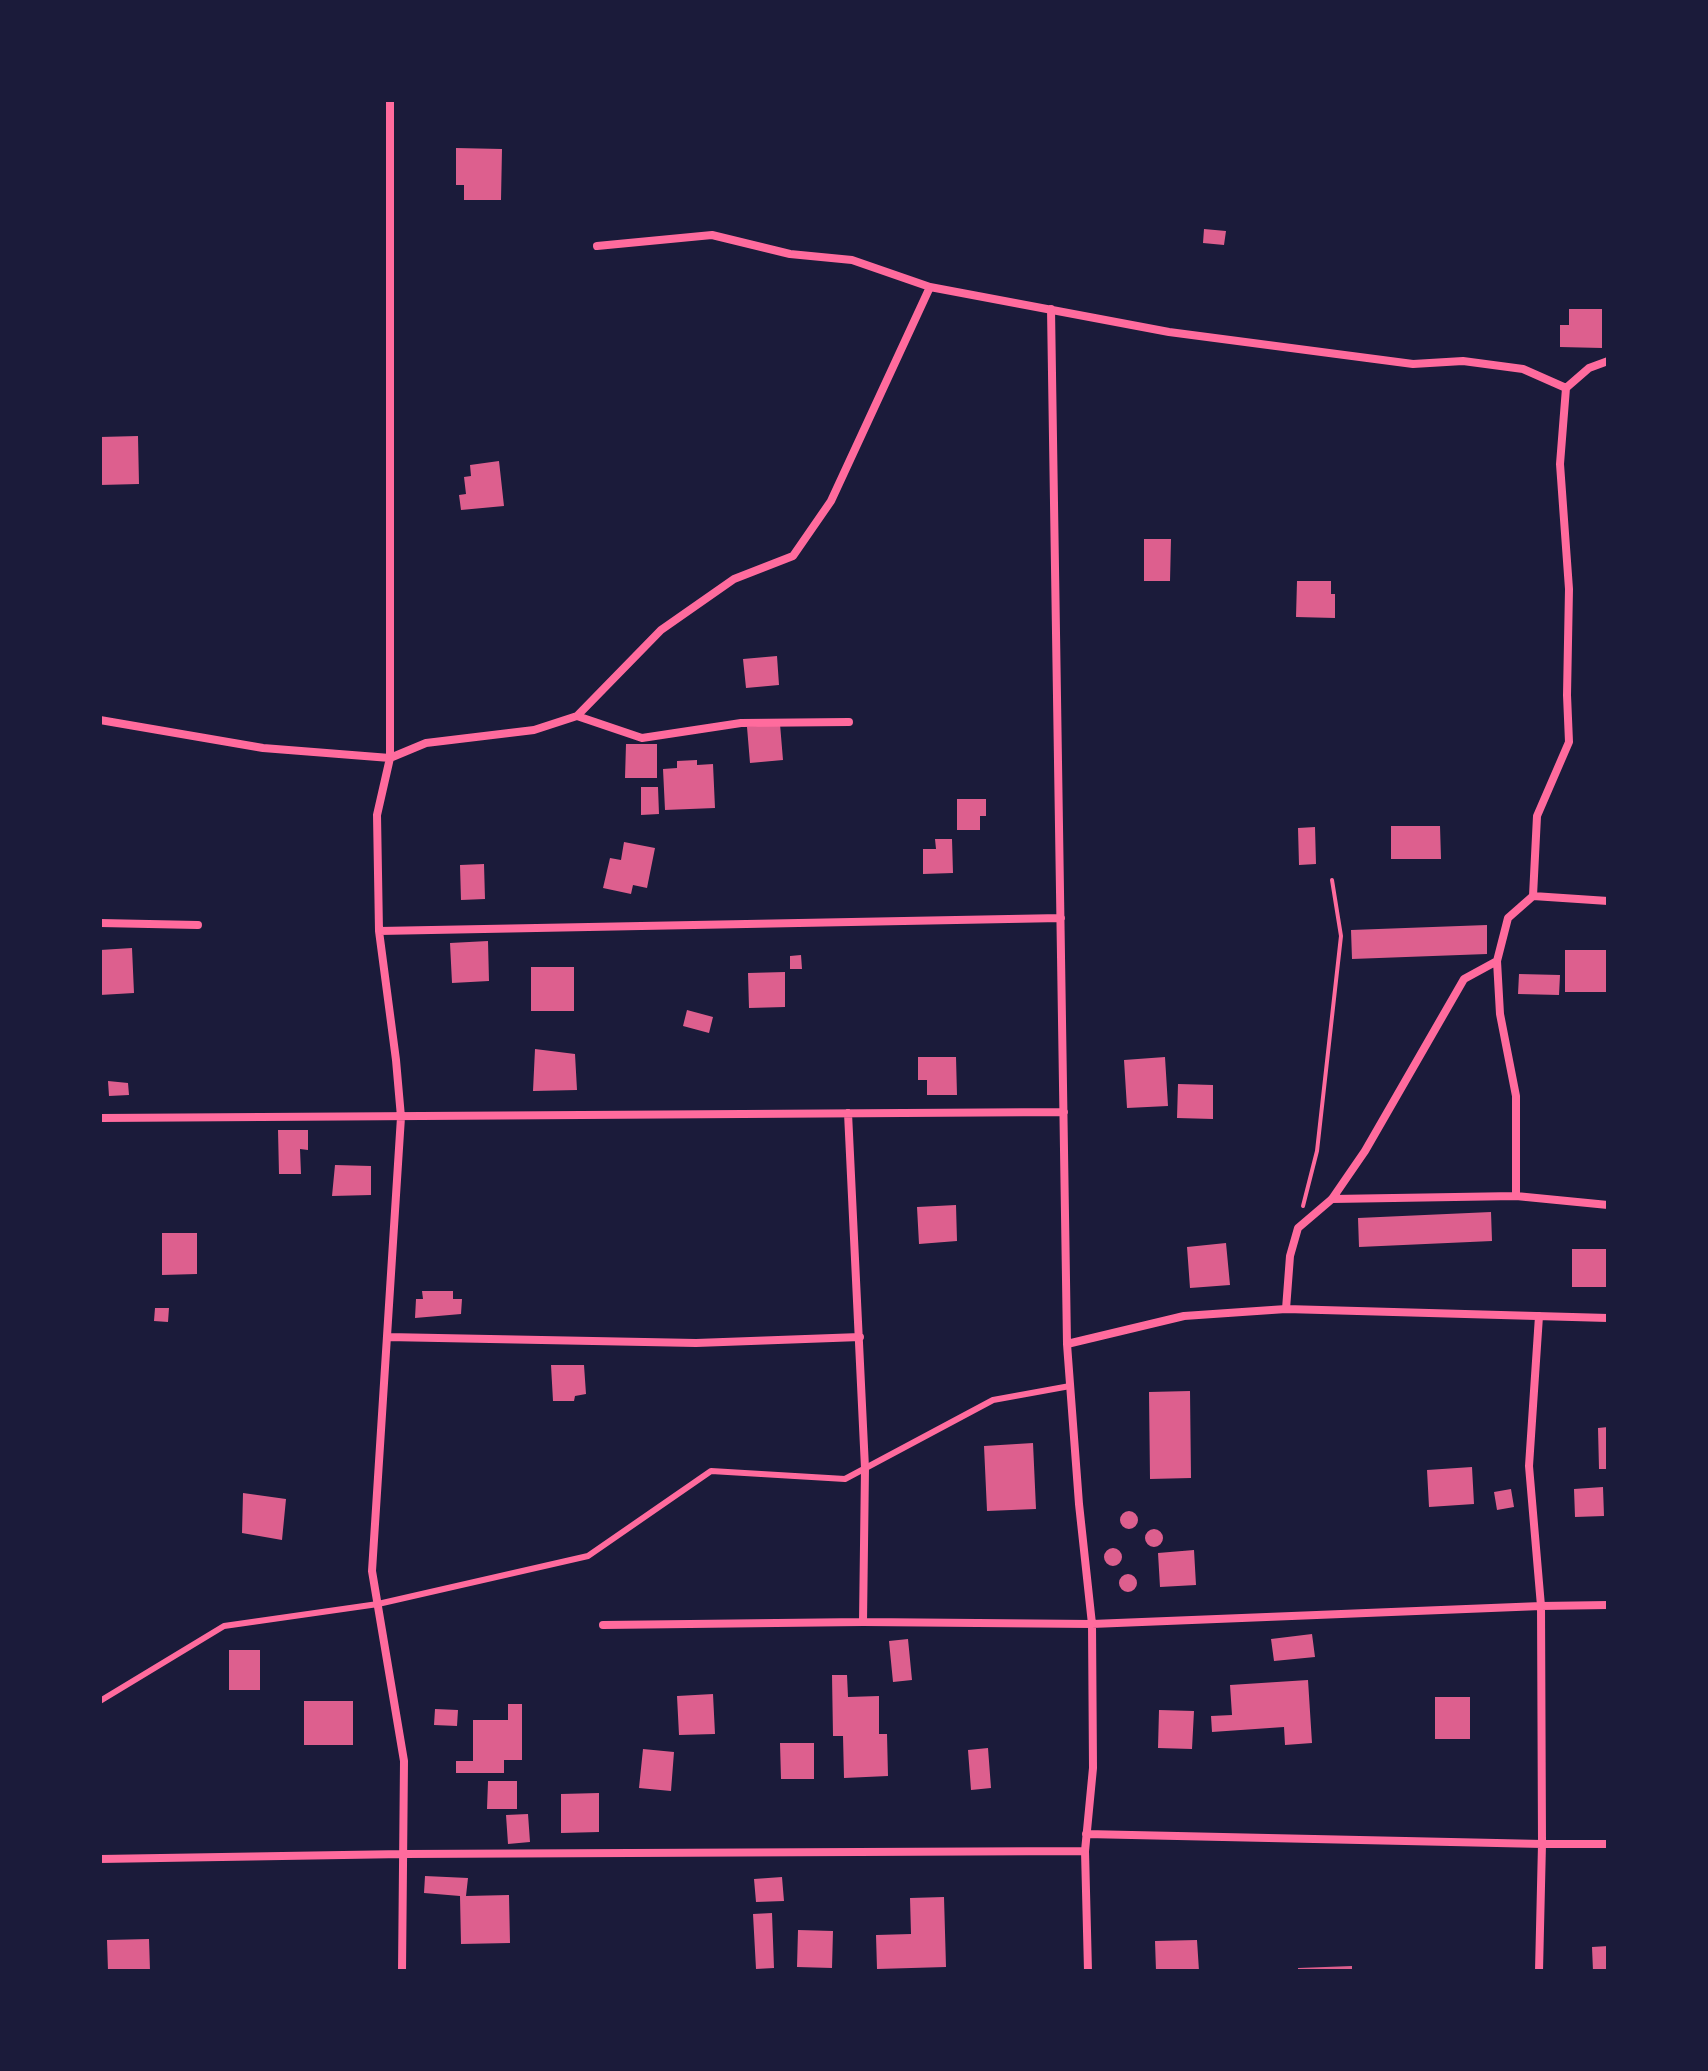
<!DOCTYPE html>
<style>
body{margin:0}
#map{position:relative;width:1708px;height:2071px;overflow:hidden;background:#1b1b3a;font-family:"Noto Serif",serif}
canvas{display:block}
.frame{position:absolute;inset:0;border:102px solid #1b1b3a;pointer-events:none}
</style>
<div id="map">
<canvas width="1708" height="2071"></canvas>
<div class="frame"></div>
</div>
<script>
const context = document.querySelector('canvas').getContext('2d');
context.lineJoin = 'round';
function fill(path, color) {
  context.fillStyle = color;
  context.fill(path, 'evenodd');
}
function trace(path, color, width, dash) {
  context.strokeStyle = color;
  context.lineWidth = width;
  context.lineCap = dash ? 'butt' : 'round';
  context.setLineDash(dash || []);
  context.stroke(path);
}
fill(new Path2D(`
 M456,148l46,1 -1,51h-37v-15h-8z
 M1204,229l22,2 -2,14 -21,-2z
 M1569,309h33v39l-42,-1v-22h9z
 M138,436l1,48 -39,1v-48z
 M499,461l5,45 -43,4 -2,-15 7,-1 -2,-17 7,-1 -1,-11z
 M1144,539h27l-1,42h-26z
 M1297,581h34v13h4v24l-39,-1z
 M777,656l2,29 -33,3 -3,-29z
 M780,724l3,36 -33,3 -3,-36z
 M626,744h31v34h-32z
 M697,760v5l16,-1 2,44 -50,2 -2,-41 14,-1v-7z
 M641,787h17l1,27 -18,1z
 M957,799h29v17h-6v14h-23z
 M1391,826h49l1,33h-50z
 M1315,827l1,37 -17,1 -1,-37z
 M935,839h17l1,34 -30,1v-25h13z
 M624,842l31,6 -8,40 -14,-3 -2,9 -28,-6 7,-30 11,2z
 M484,864l1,35 -24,1 -1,-35z
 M1487,925v29l-135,5 -1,-29z
 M488,941l1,40 -37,2 -2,-40z
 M132,948l2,45 -34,2v-45z
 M1565,950h43v42h-43z
 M801,955l1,14h-12v-13z
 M531,967h43v44h-43z
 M785,972v35l-36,1 -1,-35z
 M1519,974l41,1 -1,20 -41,-1z
 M687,1010l26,7 -4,16 -26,-7z
 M535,1049l40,5 2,36 -44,1z
 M918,1057h38l1,38h-30v-15h-9z
 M1165,1057l3,49 -41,2 -3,-48z
 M108,1081l20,2 1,12 -20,1z
 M1178,1084l35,1v34l-36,-1z
 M278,1130h30v20l-8,-1 1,25h-22z
 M335,1165l36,1v29l-39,1z
 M956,1205l1,36 -38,3 -2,-37z
 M1491,1212l1,29 -133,6 -1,-29z
 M162,1233h35v41l-35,1z
 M1226,1243l4,42 -40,3 -3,-41z
 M1572,1249h36v38h-36z
 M422,1291h31v8h9l-1,15 -46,4 1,-19h7z
 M155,1308h14l-1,14 -14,-1z
 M551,1365h33l2,29 -11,2 -1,5h-21z
 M1190,1391l1,87 -41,1 -1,-87z
 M1608,1427v42h-9l-1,-41z
 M1033,1443l3,66 -49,2 -3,-65z
 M1472,1467l2,37 -45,3 -2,-37z
 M1603,1487l1,29 -29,1 -1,-28z
 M1511,1489l3,18 -17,3 -3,-18z
 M243,1493l43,6 -4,41 -40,-7z
 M1120 1520a9 9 0 1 1 18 0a9 9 0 1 1-18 0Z
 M1145 1538a9 9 0 1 1 18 0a9 9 0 1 1-18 0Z
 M1104 1557a9 9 0 1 1 18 0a9 9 0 1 1-18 0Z
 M1194,1550l2,35 -36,2 -2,-34z
 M1119 1583a9 9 0 1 1 18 0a9 9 0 1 1-18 0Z
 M1312,1634l3,23 -41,4 -3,-22z
 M908,1639l4,41 -19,2 -4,-41z
 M229,1650h31v40h-31z
 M832,1675h15l1,22 31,-1v38h8l1,42 -44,2 -1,-42h-10z
 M1308,1680l4,63 -27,2 -1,-18 -72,5 -1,-16 21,-1 -2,-30z
 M713,1694l2,40 -36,1 -2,-39z
 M1435,1697h35v42h-35z
 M304,1701h49v44h-49z
 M508,1704h14v56h-18v13h-48v-12h17v-41h35z
 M435,1709l23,1 -1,16 -23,-1z
 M1159,1710l35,1 -2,38 -34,-1z
 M780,1743h34v36h-33z
 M988,1748l3,40 -20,2 -3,-40z
 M643,1749l31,3 -3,39 -32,-3z
 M488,1781h29v28h-30z
 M599,1793v39l-38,1v-39z
 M528,1814l2,28 -22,2 -2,-29z
 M425,1876l43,2 -2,18 43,-1 1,48 -49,1 -1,-48 -36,-3z
 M782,1877l2,24 -28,1 -2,-23z
 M944,1897l2,70 -69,2 -1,-34 35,-1 -1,-36z
 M772,1913l2,55 -18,1 -3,-55z
 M798,1930l35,1 -1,37 -35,-1z
 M149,1939l1,32h-42l-1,-31z
 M1197,1940l2,31h-43l-1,-30z
 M1608,1946v25h-15l-1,-24z
 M1352,1966v5h-54v-3z`), '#dd5f8e');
trace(new Path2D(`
 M1303,1206l14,-55 24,-215 -9,-56`), '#ff6b9d', 4);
trace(new Path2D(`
 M100,1701l124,-75 154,-22 210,-48 123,-85 134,8 148,-79 77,-14`), '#ff6b9d', 6);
trace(new Path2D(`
 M597,246l115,-11 78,19 62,6 78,27 239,45 244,32 50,-3 60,8 43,19
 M1051,309l16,1035 12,160 13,120 1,144 -8,83 3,120
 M577,716l65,22 99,-15 108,-1
 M100,720l163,28 127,10v-658
 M1533,896l4,-80 32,-74 -2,-47 2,-106 -9,-125 6,-76 23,-20 19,-7
 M100,923l98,2
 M379,931l682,-13
 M1497,961l3,53 16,82v100
 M848,1113l17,355 -2,154
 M100,1118l964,-6
 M1332,1199l184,-3 92,9
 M1286,1309l4,-53 8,-28 34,-29 33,-48 99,-172 33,-18 11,-43 25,-22 75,5
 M1539,1316l-10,150 12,140 1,238 -3,127
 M387,1337l309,6 164,-6
 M1067,1344l117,-28 102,-7 322,9
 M603,1625l260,-3 229,2 449,-18 67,-1
 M1086,1834l456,10h66
 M100,1859l304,-5 681,-3
 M402,1971l2,-210 -32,-190 29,-454 -5,-57 -17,-129 -2,-116 13,-57 36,-15 108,-13 43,-14 84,-86 73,-51 59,-23 38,-55 99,-214`), '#ff6b9d', 8);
</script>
